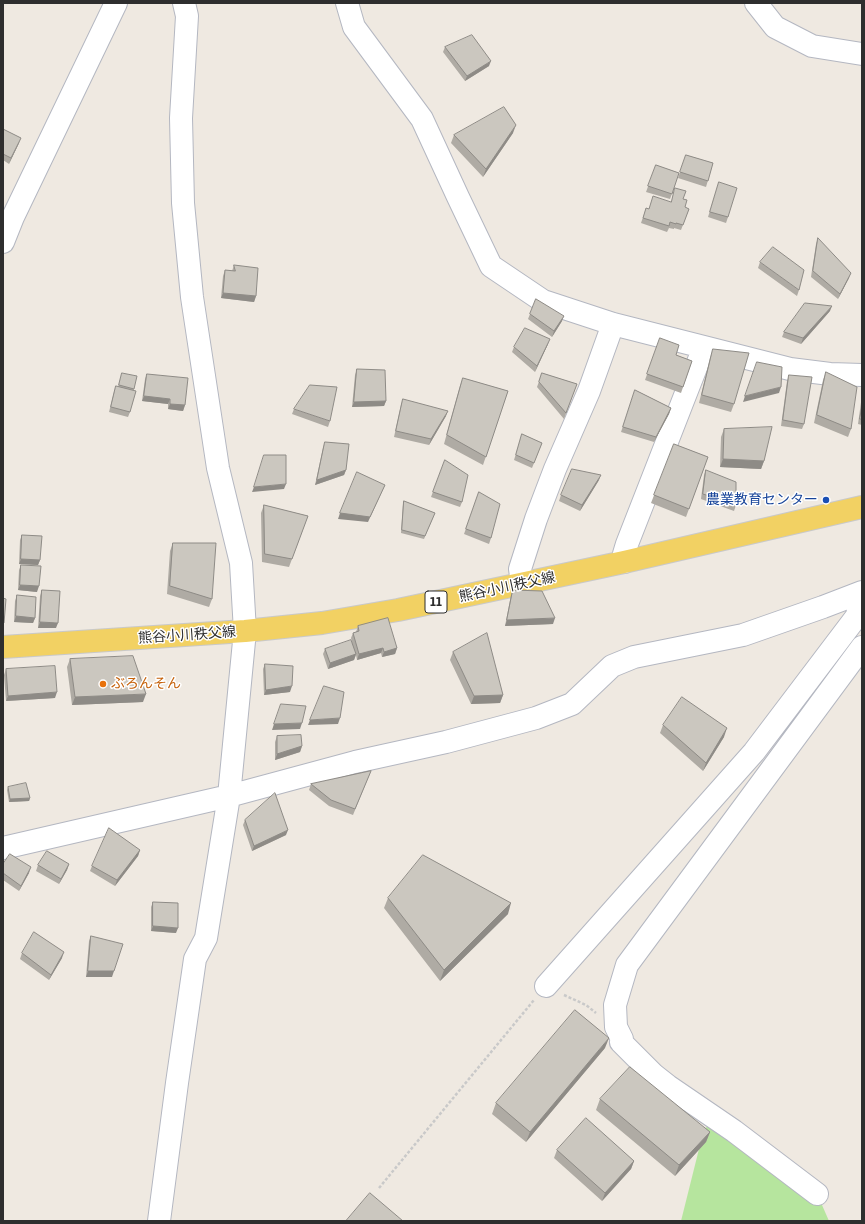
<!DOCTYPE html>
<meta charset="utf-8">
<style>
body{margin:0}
#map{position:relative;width:865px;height:1224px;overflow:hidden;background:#efe9e1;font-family:"Asap Condensed",sans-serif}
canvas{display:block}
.frame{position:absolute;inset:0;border:4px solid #2e2e2e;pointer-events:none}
</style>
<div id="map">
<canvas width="865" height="1224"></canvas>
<div class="frame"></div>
</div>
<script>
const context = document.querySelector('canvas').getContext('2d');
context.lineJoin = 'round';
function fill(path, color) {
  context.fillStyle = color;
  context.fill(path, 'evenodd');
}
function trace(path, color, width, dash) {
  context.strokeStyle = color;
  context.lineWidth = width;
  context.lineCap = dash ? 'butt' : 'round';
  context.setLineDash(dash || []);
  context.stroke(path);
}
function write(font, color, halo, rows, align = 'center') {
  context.font = font + ' "Asap Condensed","Noto Sans JP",sans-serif';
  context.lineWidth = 3;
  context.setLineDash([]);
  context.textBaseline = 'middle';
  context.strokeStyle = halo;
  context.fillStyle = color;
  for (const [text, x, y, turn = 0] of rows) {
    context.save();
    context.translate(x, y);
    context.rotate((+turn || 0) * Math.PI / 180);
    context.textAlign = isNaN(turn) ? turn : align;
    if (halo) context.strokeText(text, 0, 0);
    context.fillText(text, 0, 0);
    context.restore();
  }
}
fill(new Path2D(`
 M727,1113l81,60 21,48h-148l23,-92z`), '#b6e59e');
const minor = new Path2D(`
 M347,3l7,24 68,92 36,78 33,69 52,35 70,23 177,45 40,5 32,1
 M756,3l19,24 37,19 50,8
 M3,242l10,-25 103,-214
 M624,562v-8l3,-10 77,-197
 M522,583l-2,-14 16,-50 19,-50 34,-78 24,-67
 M3,848l226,-52 126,-34 91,-20 90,-24 36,-14 40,-38 22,-9 109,-22 80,-28 39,-15
 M546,986l208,-234 103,-136 4,-23
 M817,1194l-83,-63 -66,-45 -14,-11 -33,-33 1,-3 -6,-12 -1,-22 12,-40 235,-318
 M159,1221l18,-138 18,-124 11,-21 23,-142 16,-165 -4,-68 -23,-95 -26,-171 -9,-94 -2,-85 6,-102 -3,-13`);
const major = new Path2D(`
 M3,647l242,-16 77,-8 76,-13 226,-48 238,-55`);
trace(minor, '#b4b7c1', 24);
trace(major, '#c9c9c9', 24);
trace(new Path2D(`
 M564,995l22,10 10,8
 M379,1188l155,-188`), '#c9c9c9', 2.5, [3, 2]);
trace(minor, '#fff', 22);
trace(major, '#f2d163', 22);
fill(new Path2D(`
 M445,47l44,19 -24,15 -22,-29z
 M3,129l16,14 -10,21 -6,-4z
 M513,133l-30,44 -32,-34 3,-8z
 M686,155l27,8 -7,24 -28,-9z
 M656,165l23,8 -9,26 -24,-7z
 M719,182l9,35 -2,6 -18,-6z
 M683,199l2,8 4,2 -8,21 -7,-2v1l-5,-1 -2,4 -26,-9 5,-15 3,1z
 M818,238l31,40 -11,21 -27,-22 5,-33z
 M760,262l39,28 -2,6 -39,-28z
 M234,265l22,31 -2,6 -33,-4 2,-22 2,-6 7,1z
 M536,299l26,22 -10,16 -24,-18z
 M830,311l-29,33 -19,-7 2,-5z
 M660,338l16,17 16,6 -11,32 -36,-13z
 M548,344l-13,28 -23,-20 2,-5z
 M713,349l21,55 -3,8 -32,-9 11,-45z
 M357,369l29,32 -2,5 -32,1 3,-32z
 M826,372l25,57 -3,8 -34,-14 9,-43z
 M122,373l12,16 -4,23 -2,5 -19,-5 5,-20 2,-6 2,1z
 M542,373l35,11 -13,35 -27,-32z
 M147,374l38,31 -2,6 -15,-2v-5l-26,-3 3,-22z
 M789,375l15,49 -2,5 -21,-3 6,-45z
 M463,378l45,13 -25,74 -39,-21 16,-58z
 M635,390l36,18 -2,6 -15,28 -33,-10z
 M862,395v30l-4,-1z
 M403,399l43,17 -17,29 -35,-8 7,-32z
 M294,409l36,12 -2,6 -36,-13z
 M724,429l40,32 -3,8 -41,-2 1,-30z
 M522,434l20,9 -10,25 -18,-8z
 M325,442l21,28 -2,5 -29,10 8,-37z
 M674,444l34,13 -22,60 -35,-14z
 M445,460l17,42 -2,5 -29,-10z
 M706,470l30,35 -2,6 -33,-12 3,-24z
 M599,480l-19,31 -21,-10 2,-6z
 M479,492l12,46 -2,6 -25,-10z
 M404,501l31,12 -11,26 -23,-6 2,-29z
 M264,505l44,11 -19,51 -27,-5 -1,-49z
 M22,535l18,25 -2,5 -19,-1 1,-24z
 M173,543l39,56 -3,8 -42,-13 3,-43z
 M21,565l16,27 -19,-2 1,-20z
 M42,590l14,38h-18l2,-32z
 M513,590l40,34 -48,2 6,-31z
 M17,595l18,23 -2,5 -19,-1 1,-21z
 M358,626l39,22 -2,6 -13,3 -1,-4 -24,7 -1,-5 -2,5 -26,9 -5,-15 2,-5 27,-6 -1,-5 2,-5 3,-1z
 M453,652l50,43 -3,8 -29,1 -21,-44z
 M70,659l73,43 -71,3 -5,-38z
 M265,664l25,28 -26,3 -1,-26z
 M6,669l49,29 -49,3 -2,-26z
 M663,725l61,12 -21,34 -43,-38z
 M277,736l25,10 -2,6 -25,8v-18z
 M371,771l-18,44 -24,-9 -20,-16 2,-6z
 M8,787l22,11 -1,3 -20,1 -2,-12z
 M245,820l41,15 -34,16 -9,-26z
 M140,850l-2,6 -23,30 -25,-15 2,-5z
 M3,864l26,9 -10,18 -16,-11z
 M69,864l-2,6 -8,14 -23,-13 2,-6z
 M388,898l120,16 -68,67 -56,-73z
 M153,902l23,31 -25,-2v-24z
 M91,936l21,41h-26l3,-36z
 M22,953l40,5 -13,22 -29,-21z
 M605,1048l-79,94 -34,-28 4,-11z
 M600,1099l110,33 -4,10 -31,34 -79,-66z
 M557,1150l77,11 -3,8 -29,32 -48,-43z`), '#afaba4');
fill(new Path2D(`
 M491,61l-2,5 -24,15 2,-5z
 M516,125l-3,8 -30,44 3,-8z
 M21,138l-2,5 -10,21 2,-6z
 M851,273l-2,5 -11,21 2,-5z
 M223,293l33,3 -2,6 -33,-4z
 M832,306l-2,5 -29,33 2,-6z
 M564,316l-2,5 -10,16 2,-6z
 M550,339l-2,5 -13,28 2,-6z
 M781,387l-2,6 -36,9 2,-6z
 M144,396l26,3 -2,5 -26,-3z
 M386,401l-2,5 -32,1 2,-5z
 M170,404l15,1 -2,6 -15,-2z
 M671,408l-2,6 -15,28 2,-5z
 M448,411l-2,5 -17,29 2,-6z
 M723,459l41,2 -3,8 -41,-2z
 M346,470l-2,5 -29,10 2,-5z
 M601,475l-2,5 -19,31 2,-6z
 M286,484l-2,5 -32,3 2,-5z
 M385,485l-17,37 -30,-3 2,-6z
 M21,559l19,1 -2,5 -19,-1z
 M20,585l19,1 -2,6 -19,-2z
 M16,616l19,2 -2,5 -19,-1z
 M555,618l-2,6 -48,2 2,-6z
 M40,622l18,1 -2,5h-18z
 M383,648l-2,5 -24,7 2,-6z
 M397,648l-2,6 -13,3 2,-5z
 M356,654l-2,6 -26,9 2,-6z
 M292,686l-2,6 -26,3 2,-5z
 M57,692l-2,6 -49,3 2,-5z
 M146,694l-3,8 -71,3 3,-8z
 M503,695l-3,8 -29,1 3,-8z
 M340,718l-2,6 -30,1 2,-5z
 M302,723l-2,6 -28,1 2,-6z
 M727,728l-3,9 -21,34 3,-8z
 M302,746l-2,6 -25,8 2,-6z
 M30,798l-1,3 -20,1 1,-3z
 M288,830l-2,5 -34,16 2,-5z
 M140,850l-2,6 -23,30 2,-6z
 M69,864l-2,6 -8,14 2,-5z
 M31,867l-2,6 -10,18 2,-5z
 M511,903l-3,11 -68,67 4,-11z
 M153,926l25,2 -2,5 -25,-2z
 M64,952l-2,6 -13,22 2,-5z
 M88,971h26l-2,6h-26z
 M609,1038l-4,10 -79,94 4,-10z
 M710,1132l-4,10 -31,34 4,-11z
 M634,1161l-3,8 -29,32 3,-8z`), '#8e8b86');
const building = new Path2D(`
 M472,35l19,26 -24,15 -22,-29z
 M504,107l12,18 -30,44 -32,-34z
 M3,129l18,9 -10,20 -8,-4z
 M686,155l27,8 -5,18 -28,-9z
 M656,165l23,8 -7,21 -24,-8z
 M719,182l18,6 -9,29 -18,-5z
 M675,188l11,3 -3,8 4,1 -2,7 4,2 -6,16 -7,-2v1l-6,-2 -1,4 -26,-8 3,-10 3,1 4,-13 18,6z
 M818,238l33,35 -11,21 -27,-23z
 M773,247l31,23 -5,20 -39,-28z
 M234,265l24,3 -2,28 -33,-3 2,-23 10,1z
 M536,299l28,17 -10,15 -24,-17z
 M805,303l27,3 -29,32 -19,-6z
 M525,328l25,11 -13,27 -23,-19z
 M660,338l19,7 -3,10 16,6 -9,26 -36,-13z
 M713,349l36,4 -15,51 -32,-9z
 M757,362l25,5 -1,20 -36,9z
 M357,369l28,1 1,31 -32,1z
 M826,372l31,15 -6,42 -34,-14z
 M122,373l15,3 -3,13 -15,-4z
 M542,373l35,11 -11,29 -27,-31z
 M147,374l41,4 -3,27 -15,-1v-5l-26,-3z
 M789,375l23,2 -8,47 -21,-4z
 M463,378l45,13 -22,66 -39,-22z
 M310,385l27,2 -7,34 -36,-12z
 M116,386l20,5 -6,21 -19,-5z
 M635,390l36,18 -15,29 -33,-10z
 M403,399l45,12 -17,28 -35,-8z
 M862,406v13h-2z
 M772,427l-8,34 -41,-2 1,-30z
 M522,434l20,9 -8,20 -18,-8z
 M325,442l24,2 -3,26 -29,10z
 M674,444l34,13 -19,52 -35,-14z
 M264,455h22v29l-32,3z
 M445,460l23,15 -6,27 -29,-10z
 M572,469l29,6 -19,30 -21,-10z
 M706,470l30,12v23l-33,-11z
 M357,472l28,13 -15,32 -30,-4z
 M479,492l21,12 -9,34 -25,-9z
 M404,501l31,12 -10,23 -23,-6z
 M264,505l44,11 -16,43 -27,-5z
 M22,535l20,1 -2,24 -19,-1z
 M173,543h43l-4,56 -42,-13z
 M21,565l20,1 -2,20 -19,-1z
 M42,590l18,1 -2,32 -18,-1z
 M513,590l29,1 13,27 -48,2z
 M17,595l19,2 -1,21 -19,-2z
 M3,598l3,1 -2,24h-1z
 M388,618l9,30 -13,4 -1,-4 -24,6 -6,-21 6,-2 -1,-5z
 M487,633l16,62 -29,1 -21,-44z
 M351,640l5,14 -26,9 -5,-14z
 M133,656l13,38 -71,3 -5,-38z
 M265,664l28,2 -1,20 -26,4z
 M55,666l2,26 -49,4 -2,-27z
 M324,686l20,6 -4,26 -30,2z
 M682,697l45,31 -21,35 -43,-38z
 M281,704l25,2 -4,17 -28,1z
 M301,735l1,11 -25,8v-18z
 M371,771l-16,38 -24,-9 -20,-16z
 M26,783l4,15 -20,1 -2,-12z
 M275,793l13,37 -34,16 -9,-26z
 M109,828l31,22 -23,30 -25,-14z
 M47,851l22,13 -8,15 -23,-14z
 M10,854l21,13 -10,19 -18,-13v-9z
 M423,855l88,48 -67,67 -56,-72z
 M153,902l25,1v25l-25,-2z
 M34,932l30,20 -13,23 -29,-22z
 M91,936l32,8 -9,27h-26z
 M575,1010l34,28 -79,94 -34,-29z
 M630,1067l80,65 -31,33 -79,-66z
 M586,1118l48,43 -29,32 -48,-43z
 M370,1193l33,28h-57z`);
fill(building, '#cbc7bf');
trace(building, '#8e8b86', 1);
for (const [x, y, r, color] of [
 [826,500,4,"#1a4fb4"],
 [103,684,4,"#e8710a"]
]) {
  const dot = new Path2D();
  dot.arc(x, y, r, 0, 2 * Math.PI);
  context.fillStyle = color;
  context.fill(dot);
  trace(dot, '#fff', 1.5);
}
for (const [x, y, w] of [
 [436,602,22]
]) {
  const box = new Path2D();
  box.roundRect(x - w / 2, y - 11, w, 22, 3);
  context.fillStyle = '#fff';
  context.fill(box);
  trace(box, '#2e2e2e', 1);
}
write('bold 13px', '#2e2e2e', null, [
 ["11",436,602]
]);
write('14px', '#164399', '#fff', [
 ["農業教育センター",818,500]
], 'right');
write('14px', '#2e2e2e', '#fff', [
 ["熊谷小川秩父線",507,587,-12],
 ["熊谷小川秩父線",187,635,-4]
]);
write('14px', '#c56008', '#fff', [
 ["ぶろんそん",111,684]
], 'left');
</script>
